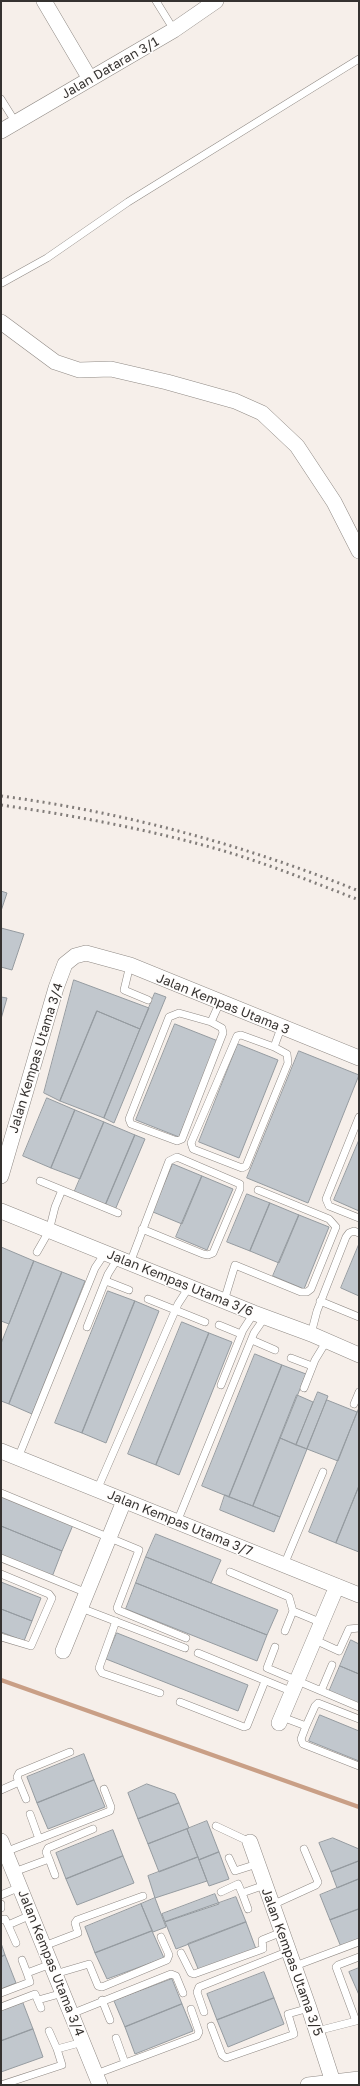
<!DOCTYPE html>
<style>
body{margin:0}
#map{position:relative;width:360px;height:2086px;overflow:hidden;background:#f6efea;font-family:"Golos Text",sans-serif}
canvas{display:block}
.frame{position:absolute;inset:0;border:2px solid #353230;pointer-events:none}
</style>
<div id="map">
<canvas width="360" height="2086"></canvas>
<div class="frame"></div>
</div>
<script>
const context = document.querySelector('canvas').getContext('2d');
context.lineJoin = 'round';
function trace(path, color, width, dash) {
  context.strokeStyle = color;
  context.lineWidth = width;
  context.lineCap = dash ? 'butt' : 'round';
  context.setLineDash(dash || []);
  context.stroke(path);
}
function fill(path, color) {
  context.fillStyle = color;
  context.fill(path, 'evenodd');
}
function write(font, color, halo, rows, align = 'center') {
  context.font = font + ' "Golos Text",sans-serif';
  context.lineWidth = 3;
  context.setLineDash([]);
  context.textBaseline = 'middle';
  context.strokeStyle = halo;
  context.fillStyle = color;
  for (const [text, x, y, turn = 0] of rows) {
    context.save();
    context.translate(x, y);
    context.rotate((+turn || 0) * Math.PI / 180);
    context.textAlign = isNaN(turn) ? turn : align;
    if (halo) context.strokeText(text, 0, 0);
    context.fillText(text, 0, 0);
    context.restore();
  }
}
trace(new Path2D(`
 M1,1680l358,127`), '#c99f86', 4.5);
const building = new Path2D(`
 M1,891l6,2 -6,18z
 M1,928l23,6 -12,36 -11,-3z
 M74,980l75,28 -9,21 -43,-18 -37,90 -16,-8z
 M155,993l11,4 -52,126 -10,-5z
 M1,997l6,1 -6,21z
 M97,1011l43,18 -36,89 -44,-17z
 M175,1024l43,17 -39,96 -43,-17z
 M238,1044l40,16 -39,98 -40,-16z
 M299,1051l60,24 -51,128 -61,-25z
 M47,1098l28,12 -24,58 -28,-12z
 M75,1110l29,12 -24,57 -29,-11z
 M104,1122l31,13 -30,71 -31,-13z
 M135,1135l10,4 -30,71 -10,-4z
 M359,1140v71l-25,-11z
 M173,1164l29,12 -20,48 -29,-12z
 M202,1176l31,13 -26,61 -31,-13z
 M247,1194l23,9 -20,48 -23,-9z
 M270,1203l29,12 -20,48 -29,-12z
 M299,1215l30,12 -25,62 -31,-13z
 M359,1244v52l-18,-8z
 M1,1247l33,14 -25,63 -8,-3z
 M34,1261l28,11 -53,132 -8,-3v-57z
 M62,1272l23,9 -53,133 -23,-10z
 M108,1291l27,10 -53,132 -27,-10z
 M135,1301l24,10 -53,132 -24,-10z
 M182,1322l27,11 -53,132 -28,-11z
 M209,1333l23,9 -53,133 -23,-10z
 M255,1354l27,11 -53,132 -27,-11z
 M282,1365l24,9 -53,132 -24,-9z
 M318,1392l10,4 -21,53 -11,-4z
 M297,1395l16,7 -17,43 -16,-7z
 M327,1400l30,12 -19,49 -31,-12z
 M359,1408v78l-23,57 -27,-11z
 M280,1438l27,11 -27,68 -27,-11z
 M359,1486v66l-23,-9z
 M225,1495l55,22 -6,15 -54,-22z
 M1,1496l72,29 -11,26 -61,-25z
 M1,1526l61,25 -10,26 -51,-21z
 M156,1534l65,26 -10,23 -65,-26z
 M146,1557l132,53 -11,25 -131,-52z
 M1,1582l40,16 -9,23 -31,-12z
 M136,1583l131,52 -10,26 -131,-52z
 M1,1609l31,12 -8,20 -23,-9z
 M117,1633l131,52 -10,26 -132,-52z
 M351,1640l8,4v30l-19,-8z
 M340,1666l19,8v30l-30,-12z
 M320,1715l39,16v30l-50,-20z
 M84,1754l10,26 -57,23 -10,-26z
 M94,1780l11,27 -57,22 -11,-26z
 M147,1784l28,10 4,9 -41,16 -10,-26z
 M179,1803l10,25 -41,16 -10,-25z
 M207,1821l12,31 -20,8 -12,-31z
 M187,1829l11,28 -39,15 -11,-28z
 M113,1830l10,26 -57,23 -10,-26z
 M333,1838l26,11v12l-28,11 -12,-29z
 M219,1852l10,27 -20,7 -10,-26z
 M123,1856l11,27 -57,22 -11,-26z
 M198,1857l9,24 -52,17 -7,-22z
 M359,1861v18l-22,9 -6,-16z
 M359,1879v30l-29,11 -10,-25z
 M215,1894l4,10 -54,18 -3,-8z
 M236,1897l10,25 -70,27 -11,-27z
 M155,1898l11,29 -13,5 -12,-28z
 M141,1904l11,27 -57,22 -10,-26z
 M359,1909v31l-18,7 -11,-27z
 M246,1922l10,27 -57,22 -11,-27z
 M152,1931l12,27 -57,21 -12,-26z
 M1,1943l4,12 -4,2z
 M5,1955l11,28 -15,6v-32z
 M359,1968v27l-10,-23z
 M264,1972l10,26 -57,22 -10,-26z
 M172,1979l10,25 -57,23 -11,-26z
 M274,1998l10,26 -56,23 -11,-27z
 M23,2003l10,26 -32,12v-30z
 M182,2004l11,27 -58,23 -10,-27z
 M33,2029l10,28 -42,15v-31z`);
fill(building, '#c1c7cd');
trace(building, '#959ba0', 1);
const lane = new Path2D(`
 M156,1l18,29
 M1,99l15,24
 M2,283l45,-25 81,-56 231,-143
 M130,965l-6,25 24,10
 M211,1022l11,6 1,5 -41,106 -5,2 -46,-17 -2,-5 40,-102 10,-4 32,9 9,-20
 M274,1047l13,7 1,9 -42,103 -4,2 -49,-19 -2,-6 46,-107 4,-1 33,12 7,-19
 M359,1117l-33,82 3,7 30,12
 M40,1181l78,32
 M37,1252l12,-21 6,-24 7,-17
 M130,1263l39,-102 8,-4 63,27v5l-27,64 -5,2 -5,-1 -61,-25
 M106,1281l23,9
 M148,1299l57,23
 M224,1301l11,-36 66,27h6l4,-3 25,-62 -7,-8 -71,-29
 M320,1301l39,16
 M219,1325l22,9
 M87,1327l21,-53 10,-16
 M311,1334l6,-23 29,-74 3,-4 5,-2 5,2
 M252,1340l23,10
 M291,1358l21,8
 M221,1385l22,-55 11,-17
 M304,1388l11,-28 11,-18
 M354,1404l5,-12
 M18,1458l77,-190 10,-15
 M97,1490l81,-186 11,-17
 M1,1493l138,57 -22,58 1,2 68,28
 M177,1522l77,-189 11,-16
 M1,1558l86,35
 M284,1565l39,-93
 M230,1572l59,25 4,14 29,12
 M1,1574l48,20 3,4 -21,48 -30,-9
 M81,1608l104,40
 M116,1621l-17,47 3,5 6,2 52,18
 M285,1631l8,-20
 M315,1640l24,11 10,-22 10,-1
 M275,1647l-8,21 92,39
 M198,1653l95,39
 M321,1691l11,-26
 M180,1702l64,25 3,-1 18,-45
 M282,1717l24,9 -5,13 2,5 56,22
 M306,1726l9,-20 3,-3 41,16
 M19,1782l-2,-5 2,-4 51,-21
 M1,1790l18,-8 7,17
 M30,1814l9,25
 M216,1826l34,16
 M5,1852l105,-41 1,-4 -7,-18
 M229,1858l6,13 22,-7
 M49,1859l6,16
 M14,1872l35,-13 -3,-7 2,-4 45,-19
 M221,1892l17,-8 4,9
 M1,1895l19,-8
 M1,1904v4
 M272,1905l44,-20 2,-3 -14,-33
 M248,1909l-6,-16 23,-8
 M1,1920l4,-1 3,6 23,-10
 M8,1925l8,18
 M44,1946l34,-13 -3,-10 2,-3 66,-24
 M181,1953l10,20 3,1 69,-25 -1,-9 20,-8
 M22,1960l5,13 24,-9
 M295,1966l64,-24
 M55,1974l34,-10 9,22 4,1 65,-27 2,-5 -8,-18
 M1,1993l29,-11 -3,-9
 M38,2000l25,-7
 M102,2000l8,20
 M1,2007l34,-13 6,14
 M204,2012l-7,-20 2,-5 90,-36
 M71,2014l100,-40 5,2 7,17
 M211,2026l11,29 4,3 66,-23 2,-1 -6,-20 21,-6
 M49,2031l8,18 26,-7
 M317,2031l39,-10 -20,-54 2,-2 21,-8
 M116,2038l9,25
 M96,2074l101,-38 2,-4 -8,-23
 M1,2085l61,-20 -5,-16`);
const street = new Path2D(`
 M44,1l46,78
 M1,131l173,-101 42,-29
 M1,322l54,40 24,8 32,-1 56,13 68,19 27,12 35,33 37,56 25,49
 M1,1176l55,-188 9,-24 10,-8 11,-3 44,12 229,93
 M1,1211l253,102 57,21 48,21
 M1,1451l358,144
 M63,1651l61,-150
 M279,1723l58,-137
 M1,1841l99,244
 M250,1842l59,166 24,74
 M308,2085l51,-6`);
trace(lane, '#908a85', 8);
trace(street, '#908a85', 16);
trace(lane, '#fff', 7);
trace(street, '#fff', 15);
trace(new Path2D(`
 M1,796c123,16 243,49 358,95
 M1,805c70,10 140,23 209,42 51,14 100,34 149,53`), '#827d7a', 3, [2, 4]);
write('13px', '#353230', '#fffdfc', [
 ["Jalan Dataran 3/1",110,68,-30],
 ["Jalan Kempas Utama 3",223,1004,22],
 ["Jalan Kempas Utama 3/4",36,1058,-73],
 ["Jalan Kempas Utama 3/6",180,1283,22],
 ["Jalan Kempas Utama 3/7",180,1523,22],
 ["Jalan Kempas Utama 3/5",292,1962,70],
 ["Jalan Kempas Utama 3/4",51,1963,68]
]);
</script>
